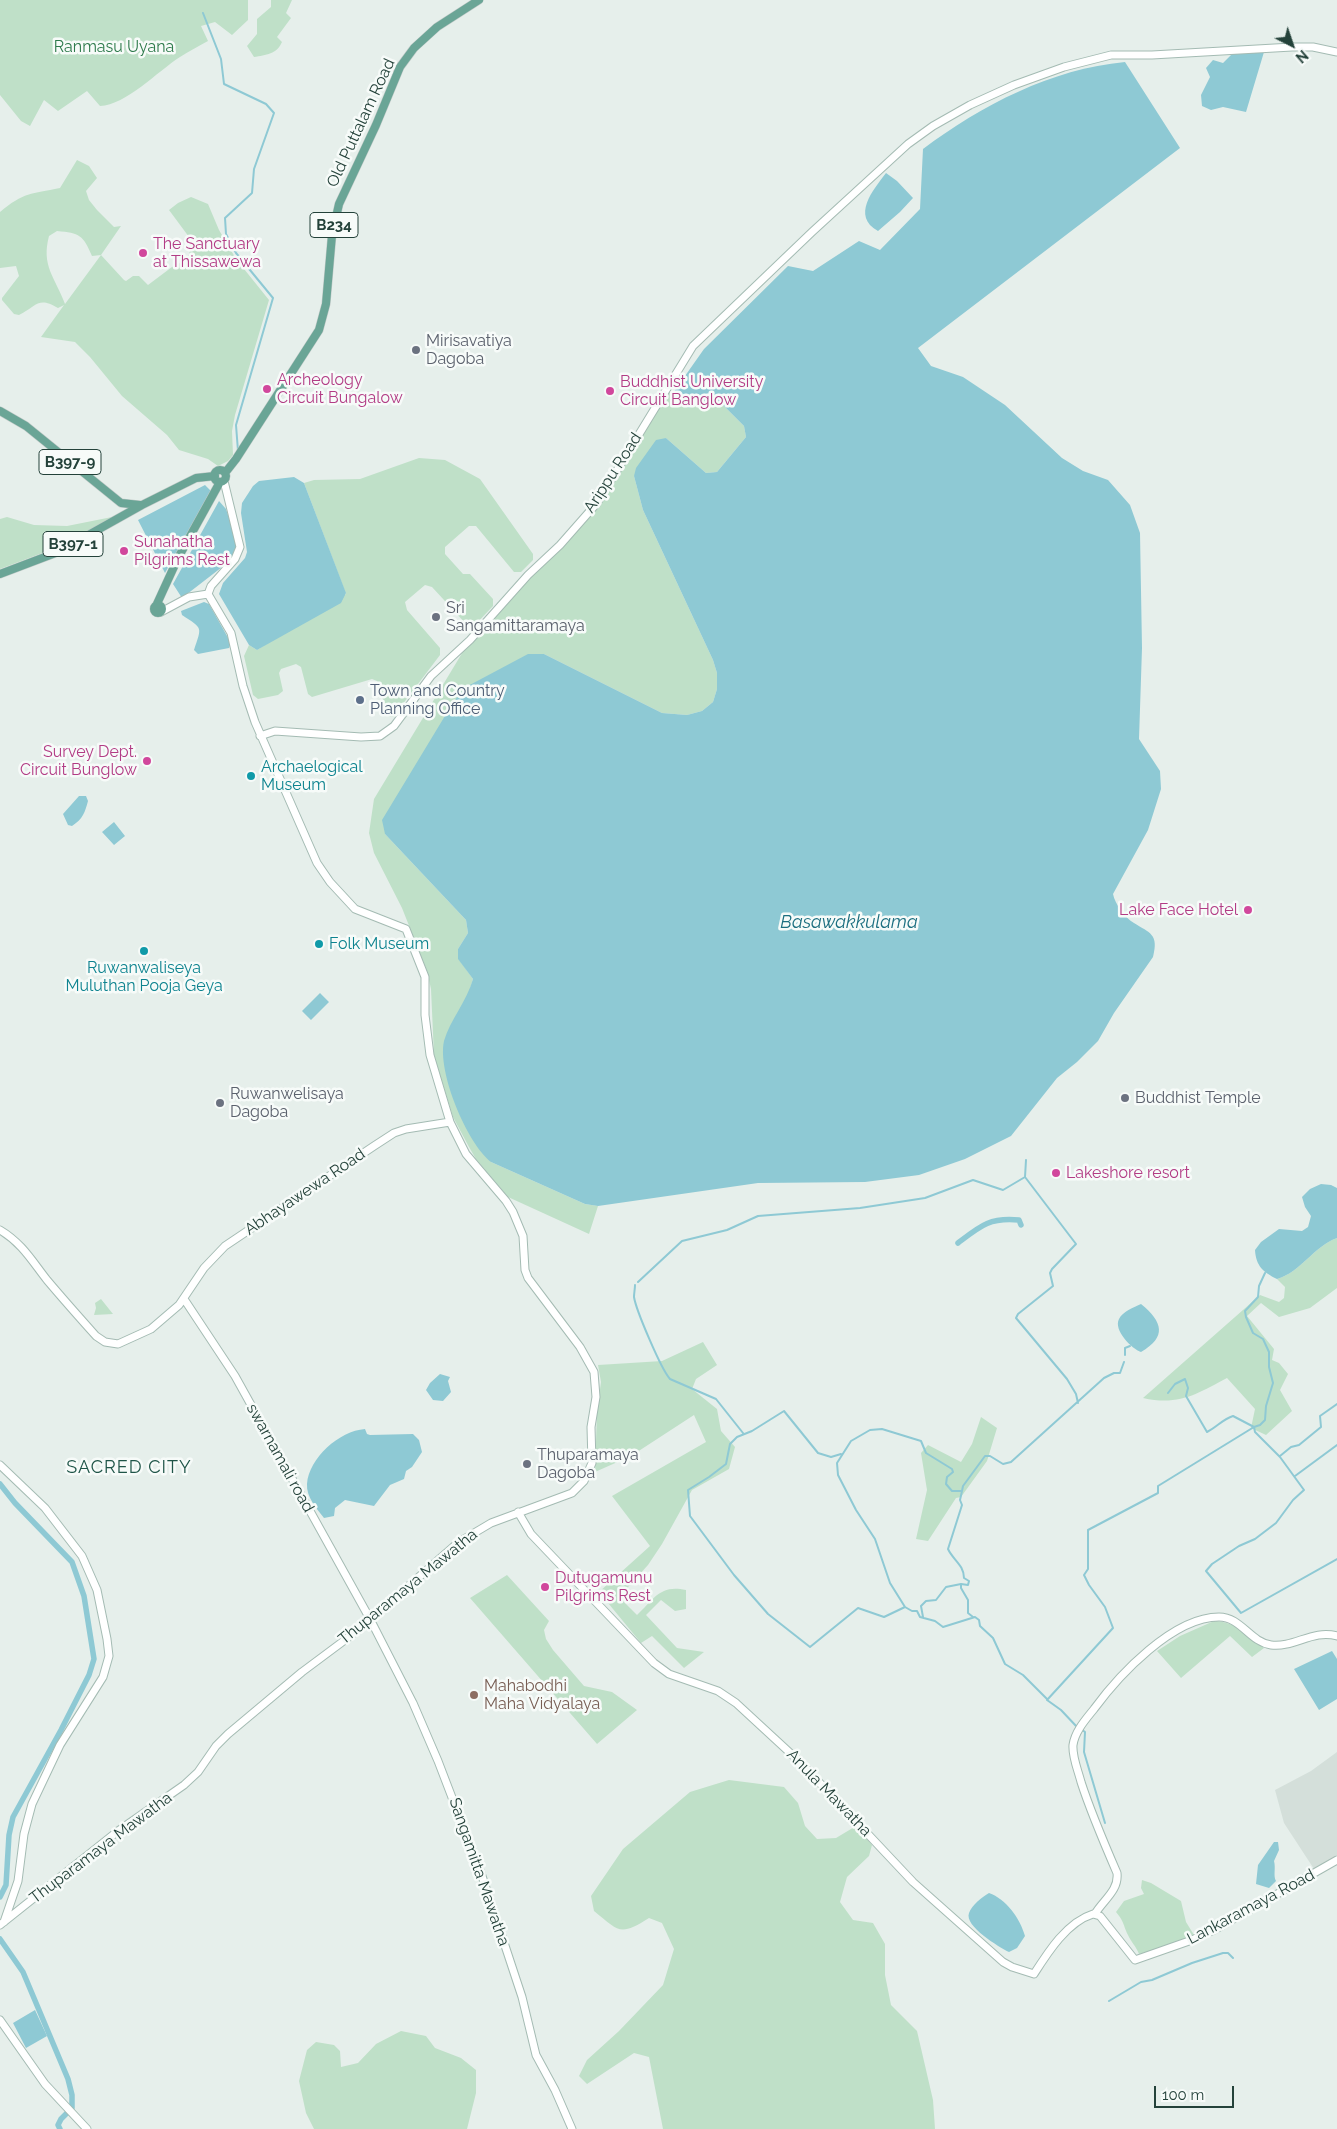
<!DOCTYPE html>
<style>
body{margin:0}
#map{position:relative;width:1337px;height:2129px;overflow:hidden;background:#e6efeb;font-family:Raleway,sans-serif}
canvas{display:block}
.north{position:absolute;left:1267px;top:20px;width:50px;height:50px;-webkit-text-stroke:4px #f7fbf9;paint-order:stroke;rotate:139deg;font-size:14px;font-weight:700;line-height:20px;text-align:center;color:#24423a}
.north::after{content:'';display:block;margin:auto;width:18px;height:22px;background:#24423a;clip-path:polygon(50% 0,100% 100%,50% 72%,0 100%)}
.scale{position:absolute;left:1154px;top:2086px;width:80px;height:22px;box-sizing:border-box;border:2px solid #24423a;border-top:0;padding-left:6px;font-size:15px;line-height:18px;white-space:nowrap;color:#24423a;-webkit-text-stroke:4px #f7fbf9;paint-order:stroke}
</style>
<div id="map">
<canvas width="1337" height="2129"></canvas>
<div class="north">N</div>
<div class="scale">100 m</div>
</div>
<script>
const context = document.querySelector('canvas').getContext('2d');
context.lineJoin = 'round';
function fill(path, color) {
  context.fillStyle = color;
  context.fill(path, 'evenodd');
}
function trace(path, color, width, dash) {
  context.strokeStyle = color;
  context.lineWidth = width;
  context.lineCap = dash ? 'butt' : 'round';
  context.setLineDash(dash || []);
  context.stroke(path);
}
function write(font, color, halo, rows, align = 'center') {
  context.font = font + ' Raleway,sans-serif';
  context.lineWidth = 5;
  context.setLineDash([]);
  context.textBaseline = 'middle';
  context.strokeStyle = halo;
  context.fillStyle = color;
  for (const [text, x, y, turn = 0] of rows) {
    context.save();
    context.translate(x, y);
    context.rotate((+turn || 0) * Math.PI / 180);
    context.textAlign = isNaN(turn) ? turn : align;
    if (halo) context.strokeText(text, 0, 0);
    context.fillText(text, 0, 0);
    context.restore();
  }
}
fill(new Path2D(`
 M1337,1752v103l-23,14 -30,-46 -9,-33 36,-19z`), '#d4dfda');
fill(new Path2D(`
 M0,0h248v20l-16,15 -17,-13 -14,4 7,15c-9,5 -19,10 -28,16 -22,14 -54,48 -80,49l-13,-15 -29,20 -14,-11 -14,26 -9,-5 -21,-26z
 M271,0h21l-6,13 5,5 -14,19 5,5c-5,12 -16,13 -28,15l-7,-11 10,-12v-15l14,-12z
 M77,160l12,6 8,12 -11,13 3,9 8,10 17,17 7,-1 -20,29 23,25 2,1 7,-5h6l9,9 24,-18 16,-8 4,-18 -23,-31 9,-7 13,-6 17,7 11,26 17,29 33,41 -34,115 -3,16 1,24 -5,6 -10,5 -10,-7 -29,-9 -12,-15 -45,-39 -32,-39 -15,-15 -34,-5 23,-32 -6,3c-20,-12 -21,-2 -39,7l-5,-1 -12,-14v-2l17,-22 -3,-10 -16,2v-56c24,-20 31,-18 60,-24zM57,231c23,2 26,4 35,25l9,-1 -36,49c-10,-27 -24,-38 -16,-68z
 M667,388l22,19 19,-8 11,2 25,25 2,11 -29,35 -11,1 -40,-35 -32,38 9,34 70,150 4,13v16l-4,13 -11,9 -15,4 -25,-2 -118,-59 -159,180 81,86 2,13 -10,16v9l15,21 -3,10 21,173 94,42 13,2 -9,28 -81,-37 -32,-38 -7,-12 -16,-30 -19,-62 -3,-66 -4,-18 -25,-63 -28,-55 -5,-20 5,-34 96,-159 127,-137z
 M419,458l26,2 35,19 53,75v6l-12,12h-7l-38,-46h-7l-24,21v7l18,20h7l23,25v7l-18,19h-8l-35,-38 -7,-2 -20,17 2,8 33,38v7l-47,62 -5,-1 -11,-35 -5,-2 -60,18 -4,-3 -7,-27 -5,-3 -15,5 -2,4 4,18 -5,4 -20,4 -5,-4 -9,-39 5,-11 8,5 89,-56 -42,-111 10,-3 46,-1z
 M122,515l-61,31 -61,23v-50l7,-2 27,8 33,1z
 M1337,1238v50l-27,20 -31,9 -18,-14 -14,13 27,33 -2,11 7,3 9,11 -8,16 12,21 -26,24 -15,-7 4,-19 -28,-31c-30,16 -48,28 -84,20l117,-103 19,7 5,-4 1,-11 -8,-8c24,-7 36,-32 60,-41z
 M101,1299l12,15 -19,1 2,-7 -1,-5z
 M703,1342l14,23 -21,14 -4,10 25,20 4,22 14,16 -6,22 -37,21 -30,54 -14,21 -29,32 18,18c17,-16 23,-31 49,-25v19l-11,2 -14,-11 -15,15 31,33 27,4 -20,16 -32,-32 -11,7 -42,-51 51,-46 -38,-50 94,-54 -12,-27 -63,41 -36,16 2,-61 4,-29 -3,-17 64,-4z
 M981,1417l16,11 -10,33 -26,36 -5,1 -28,43 -12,-2 11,-49 -6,-37 7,-8 33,17 11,-18z
 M507,1575l42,46 -5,9 2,9 7,11 31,36 28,6 25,18 -40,34 -127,-146z
 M1214,1621c22,1 35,13 50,27l-12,9 -22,-21 -49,42 -24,-27 23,-15z
 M729,1780l55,7 14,16 7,23 12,13 19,-1 20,-12 16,19 -3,11 -22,21 -7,25 13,18 20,3 12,21v31l6,30 26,26 16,69 2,29h-272l-14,-72 -15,-4 -47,31 -8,-8 8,-16 32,-29 44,-46 11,-36 -12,-26 -13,-5c-30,19 -30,13 -55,-7l-3,-15 32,-47 67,-57z
 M1142,1880l9,3 30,18 5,21 8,13 -24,11 -31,8c-3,-8 -8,-12 -11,-19 -5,-10 -3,-12 -12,-23l8,-11 20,-7 -3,-6z
 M401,2031l25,5 9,12 26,10 15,12v23l-9,36h-153l-8,-16 -7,-32 8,-31 9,-8 18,3 6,6 1,16 17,-4 18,-19z`), '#bfe0c8');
fill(new Path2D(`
 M1264,52l-18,60 -23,-5 -12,3 -9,-4 -1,-11 9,-18 -4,-9 7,-8 10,3 9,-9z
 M1125,62l55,86 -262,200 13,18 32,11 42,28 57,53 21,13 25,9 22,25 10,28 2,115 -3,91 21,32 1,18 -13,41 -35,64c2,10 12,24 21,29 16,10 25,11 19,34l-39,56 -16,28 -21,21 -20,16 -46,58 -46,23 -46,16 -54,7 -107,1 -160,23 -13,-2 -94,-42c-24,-19 -54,-90 -47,-121 6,-21 23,-40 29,-62l-15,-20v-10l10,-16 -2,-13 -81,-86 -3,-14 72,-119 12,-14 62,-33h16l118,59 25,2 15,-4 11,-9 4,-13v-16l-4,-13 -70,-150 -9,-34 2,-8 20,-28 10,-2 40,35 11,-1 29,-35 -2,-11 -25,-25 -11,-2 -19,9 -16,-15 31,-44 84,-83 25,5 46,-30 21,9 40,-41 3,-60c59,-44 128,-80 202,-87z
 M886,173l11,8 16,17 -13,14 -22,19c-27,-15 -5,-41 8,-58z
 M294,477l10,6 42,110 -5,10 -84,47 -8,-5 -30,-51 4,-11 22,-25 2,-6 -6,-39 1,-10 11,-17 6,-5z
 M205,485l6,6 -46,82 -27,-53z
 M219,501l7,8 13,38 -4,10 -53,41 -9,-14z
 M204,602l5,2 22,39 -2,5 -31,6 -4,-4c8,-24 9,-21 -12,-35l-1,-4z
 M79,796h7l2,5c-3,11 -5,18 -16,25l-4,-1 -5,-11z
 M114,822l11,14 -11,9 -12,-13z
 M320,993l9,9 -18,18 -9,-9z
 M1321,1184l10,1 6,3v50c-24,9 -36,34 -60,41 -14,-7 -21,-13 -22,-29l6,-8 18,-13 23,2 6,-4 3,-11 -6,-9 -3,-10 8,-8z
 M1141,1304c22,18 26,33 0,48 -9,-3 -28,-22 -22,-33 3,-7 15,-12 22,-15z
 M440,1374l10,3 -2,4 3,11 -8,9 -10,-1 -7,-10 4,-7z
 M365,1429l2,5 3,1 43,-1 6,6 3,12 -10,15 -6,4 -2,8 -14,6 -16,21 -29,-6 -10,8 -1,8 -10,2c-7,-9 -18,-21 -17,-34 2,-26 32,-53 58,-55z
 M1332,1651l5,8v40l-18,11 -25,-41z
 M1274,1842h4l1,8 -5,11c2,7 -1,15 2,20l-7,7 -13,-4 2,-19z
 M989,1893c17,6 31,25 36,43l-8,12 -8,4c-10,-5 -45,-26 -40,-39 3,-8 13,-16 20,-20z
 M35,2010l12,26 -21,12 -13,-25z`), '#8ec9d4');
trace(new Path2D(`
 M203,13l18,46 3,25 42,20 8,9 -20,56 -2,24 -27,25 1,16 10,19 37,45 -37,127 2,26
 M1026,1160l-1,17 51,67 -24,25 -2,4 3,13 -35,28 -2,4 51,61 9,15 2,9
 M638,1282l44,-41 45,-11 31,-14 102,-8 65,-10 48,-18 30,10 22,-13
 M635,1285c0,4 -1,8 -1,12 2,13 27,72 36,82l46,20 27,34
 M1125,1355v-7l5,-2
 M1168,1393l7,-9 10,-5 3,9 -2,8 21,36c10,-5 16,-13 26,-16l21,11 1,5 25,25 24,33 -11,10 -17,23 -21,16 -16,7 -27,18 -6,7 35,42 96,-54
 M841,1454l-10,3 -13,-4 -34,-42 -32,20 -15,6 -7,7 -4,20 -17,13 -21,13 2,26 44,59 34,39 42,33 48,-39 26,9 21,-10 7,4h5l3,6 15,4 8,6 32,-10 4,3 1,6 13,12 12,26 18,11 24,24
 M1280,1456l11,-9 8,-2 22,-18 -1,-11 17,-12
 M1295,1476l42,-31
 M962,1491l1,-5 22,-30h5l13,8 8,-2 93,-84 10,-5h6l4,-11
 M961,1584v4l7,12v13l5,4
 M905,1607l-15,-24 -15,-44 -19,-29 -18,-35 -1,-12 14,-22 19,-11 12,-1 39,12 5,12 26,16 1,3 -6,5 -1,7 6,7h10l-2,9 2,5 -14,44c5,11 16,16 16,29l5,3 -1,4 -7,-1 -15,3 -10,13 -10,1 -5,5 2,11
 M1077,1727l-16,-17 -14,-10 66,-72 -8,-21 -16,-22 -5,-10 4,-6v-39l70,-37v-7l96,-59 6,-2 5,-5 1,-14 7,-23 -4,-16v-15l-6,-13 -10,-6 -7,-16 -1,-6 13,-14 1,-11 6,-13
 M1081,1729l4,3 -1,20 21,71
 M1109,2001l32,-19 11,-2 40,-17 31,-10h5l5,5`), '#8ec9d4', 2);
trace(new Path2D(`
 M958,1243c22,-17 32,-26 61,-23l2,5
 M0,1484l15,19 57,59 12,34 10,63 -5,16 -28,55 -48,87 -4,18 -3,50 -6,12
 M0,1939l23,33 45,107 4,16v13l-11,11 -3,6 2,4`), '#8ec9d4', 5.5);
const secondary = new Path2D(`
 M161,612l28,-15 19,-3
 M260,736l15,-5 86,6 19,-1 14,-10 37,-50 39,-36 58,-65 32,-30 37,-42 96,-157 119,-114 96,-88 25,-18 37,-21 44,-20 50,-18 47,-12h41l140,-8h21l24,5
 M0,1230c22,13 32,31 47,50 16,19 32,37 49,56l9,6 13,2 33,-15 28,-24 25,-37 21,-22 149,-100 20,-13 12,-4 44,-7
 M184,1299l51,77 135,243 43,84 25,58 43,112 41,124 14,58 19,35 17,39
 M0,1465l45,43 37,48 15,34 10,49 2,17 -6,21 -43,68 -28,59 -8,30 -6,47 -14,41
 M518,1512l13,22 123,129 15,11 49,17 18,12 65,60 112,119 90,80 9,5 22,7c14,-22 33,-52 59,-60l7,2 35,44 57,-20 22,-10 123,-70
 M1095,1914c8,-14 24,-23 22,-41 -13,-30 -26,-60 -36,-91 -3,-12 -9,-25 -8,-37 2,-14 13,-26 21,-36 25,-34 79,-92 125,-92 22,0 31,25 52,28 23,3 42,-16 66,-9
 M0,1925l118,-94 66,-46 14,-13 18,-26 12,-12 74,-62 55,-41 102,-89 32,-19 81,-30 12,-12 8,-18 -1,-36 5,-30 -2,-25 -14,-25 -52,-69 -3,-8 -2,-34 -10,-24 -7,-11 -40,-47 -16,-32 -20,-67 -5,-40v-38l-19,-48 -51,-20 -25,-27 -13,-19 -62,-141 -12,-36 -12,-53 -23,-39 3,-8 24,-27 5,-12 -16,-66
 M0,2020l45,64 42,45`);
const primary = new Path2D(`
 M0,411l26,15 95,77 19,2
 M214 476a6 6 0 1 1 12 0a6 6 0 1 1-12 0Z
 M225,473l11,-14 83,-129 7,-26 6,-69 7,-31 37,-79 24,-58 14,-19 23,-21 42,-27
 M0,574l58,-22 84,-47 54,-27 19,-2
 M154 609a4 4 0 1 1 8 0a4 4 0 1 1-8 0Z
 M156,606l22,-48 42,-76`);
trace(secondary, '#a4bbb3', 9);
trace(primary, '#c2cac8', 9);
trace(secondary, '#fff', 7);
trace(primary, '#6aa596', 8);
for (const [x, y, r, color] of [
 [143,253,5,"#d1479c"],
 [416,350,5,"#6b7280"],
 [267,389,5,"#d1479c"],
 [610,391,5,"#d1479c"],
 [124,551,5,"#d1479c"],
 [436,617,5,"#6b7280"],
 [360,700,5,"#5c6f8a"],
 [147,761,5,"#d1479c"],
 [251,776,5,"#0f9aa8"],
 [1248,910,5,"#d1479c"],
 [319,944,5,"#0f9aa8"],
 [144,951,5,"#0f9aa8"],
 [1125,1098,5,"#6b7280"],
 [220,1103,5,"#6b7280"],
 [1056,1173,5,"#d1479c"],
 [527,1464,5,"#6b7280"],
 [545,1587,5,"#d1479c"],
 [474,1695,5,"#8d6e63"]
]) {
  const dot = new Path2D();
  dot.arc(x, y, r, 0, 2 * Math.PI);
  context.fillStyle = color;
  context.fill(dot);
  trace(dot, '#f7fbf9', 2);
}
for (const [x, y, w] of [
 [334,225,48],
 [70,462,62],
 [73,544,60]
]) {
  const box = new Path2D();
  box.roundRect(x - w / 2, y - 12.5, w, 25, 4);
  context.fillStyle = '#f7fbf9';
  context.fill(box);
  trace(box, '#24423a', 1);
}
write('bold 15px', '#24423a', null, [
 ["B234",334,225],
 ["B397-9",70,462],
 ["B397-1",73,544]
]);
write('16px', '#2d7a4b', '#f7fbf9', [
 ["Ranmasu Uyana",114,47]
]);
write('16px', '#24423a', '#f7fbf9', [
 ["Old Puttalam Road",361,123,-65],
 ["Arippu Road",613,473,-57],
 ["Abhayawewa Road",305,1192,-34],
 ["swarnamali road",280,1458,61],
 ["Thuparamaya Mawatha",408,1587,-39],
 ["Anula Mawatha",829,1793,46],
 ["Thuparamaya Mawatha",101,1848,-37],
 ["Sangamitta Mawatha",479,1872,71],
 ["Lankaramaya Road",1251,1907,-28]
]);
write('16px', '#b23c85', '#f7fbf9', [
 ["The Sanctuary",153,244],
 ["at Thissawewa",153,262],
 ["Archeology",277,380],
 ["Circuit Bungalow",277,398],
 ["Buddhist University",620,382],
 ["Circuit Banglow",620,400],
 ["Sunahatha",134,542],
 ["Pilgrims Rest",134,560],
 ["Survey Dept.",137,752,"right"],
 ["Circuit Bunglow",137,770,"right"],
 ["Lake Face Hotel",1238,910,"right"],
 ["Lakeshore resort",1066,1173],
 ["Dutugamunu",555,1578],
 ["Pilgrims Rest",555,1596]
], 'left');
write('16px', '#5b616d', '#f7fbf9', [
 ["Mirisavatiya",426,341],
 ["Dagoba",426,359],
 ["Sri",446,608],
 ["Sangamittaramaya",446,626],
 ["Ruwanwelisaya",230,1094],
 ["Dagoba",230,1112],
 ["Buddhist Temple",1135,1098],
 ["Thuparamaya",537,1455],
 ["Dagoba",537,1473]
], 'left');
write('16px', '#4e5e75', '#f7fbf9', [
 ["Town and Country",370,691],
 ["Planning Office",370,709]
], 'left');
write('16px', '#0d838f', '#f7fbf9', [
 ["Archaelogical",261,767],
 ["Museum",261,785],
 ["Folk Museum",329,944],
 ["Ruwanwaliseya",144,968,"center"],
 ["Muluthan Pooja Geya",144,986,"center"]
], 'left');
write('16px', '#785e54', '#f7fbf9', [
 ["Mahabodhi",484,1686],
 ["Maha Vidyalaya",484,1704]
], 'left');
write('italic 18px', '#1c6f80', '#f7fbf9', [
 ["Basawakkulama",849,923]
]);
context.letterSpacing = '1px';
write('18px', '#1f5548', '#f7fbf9', [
 ["SACRED CITY",129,1468]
]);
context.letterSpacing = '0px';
</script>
